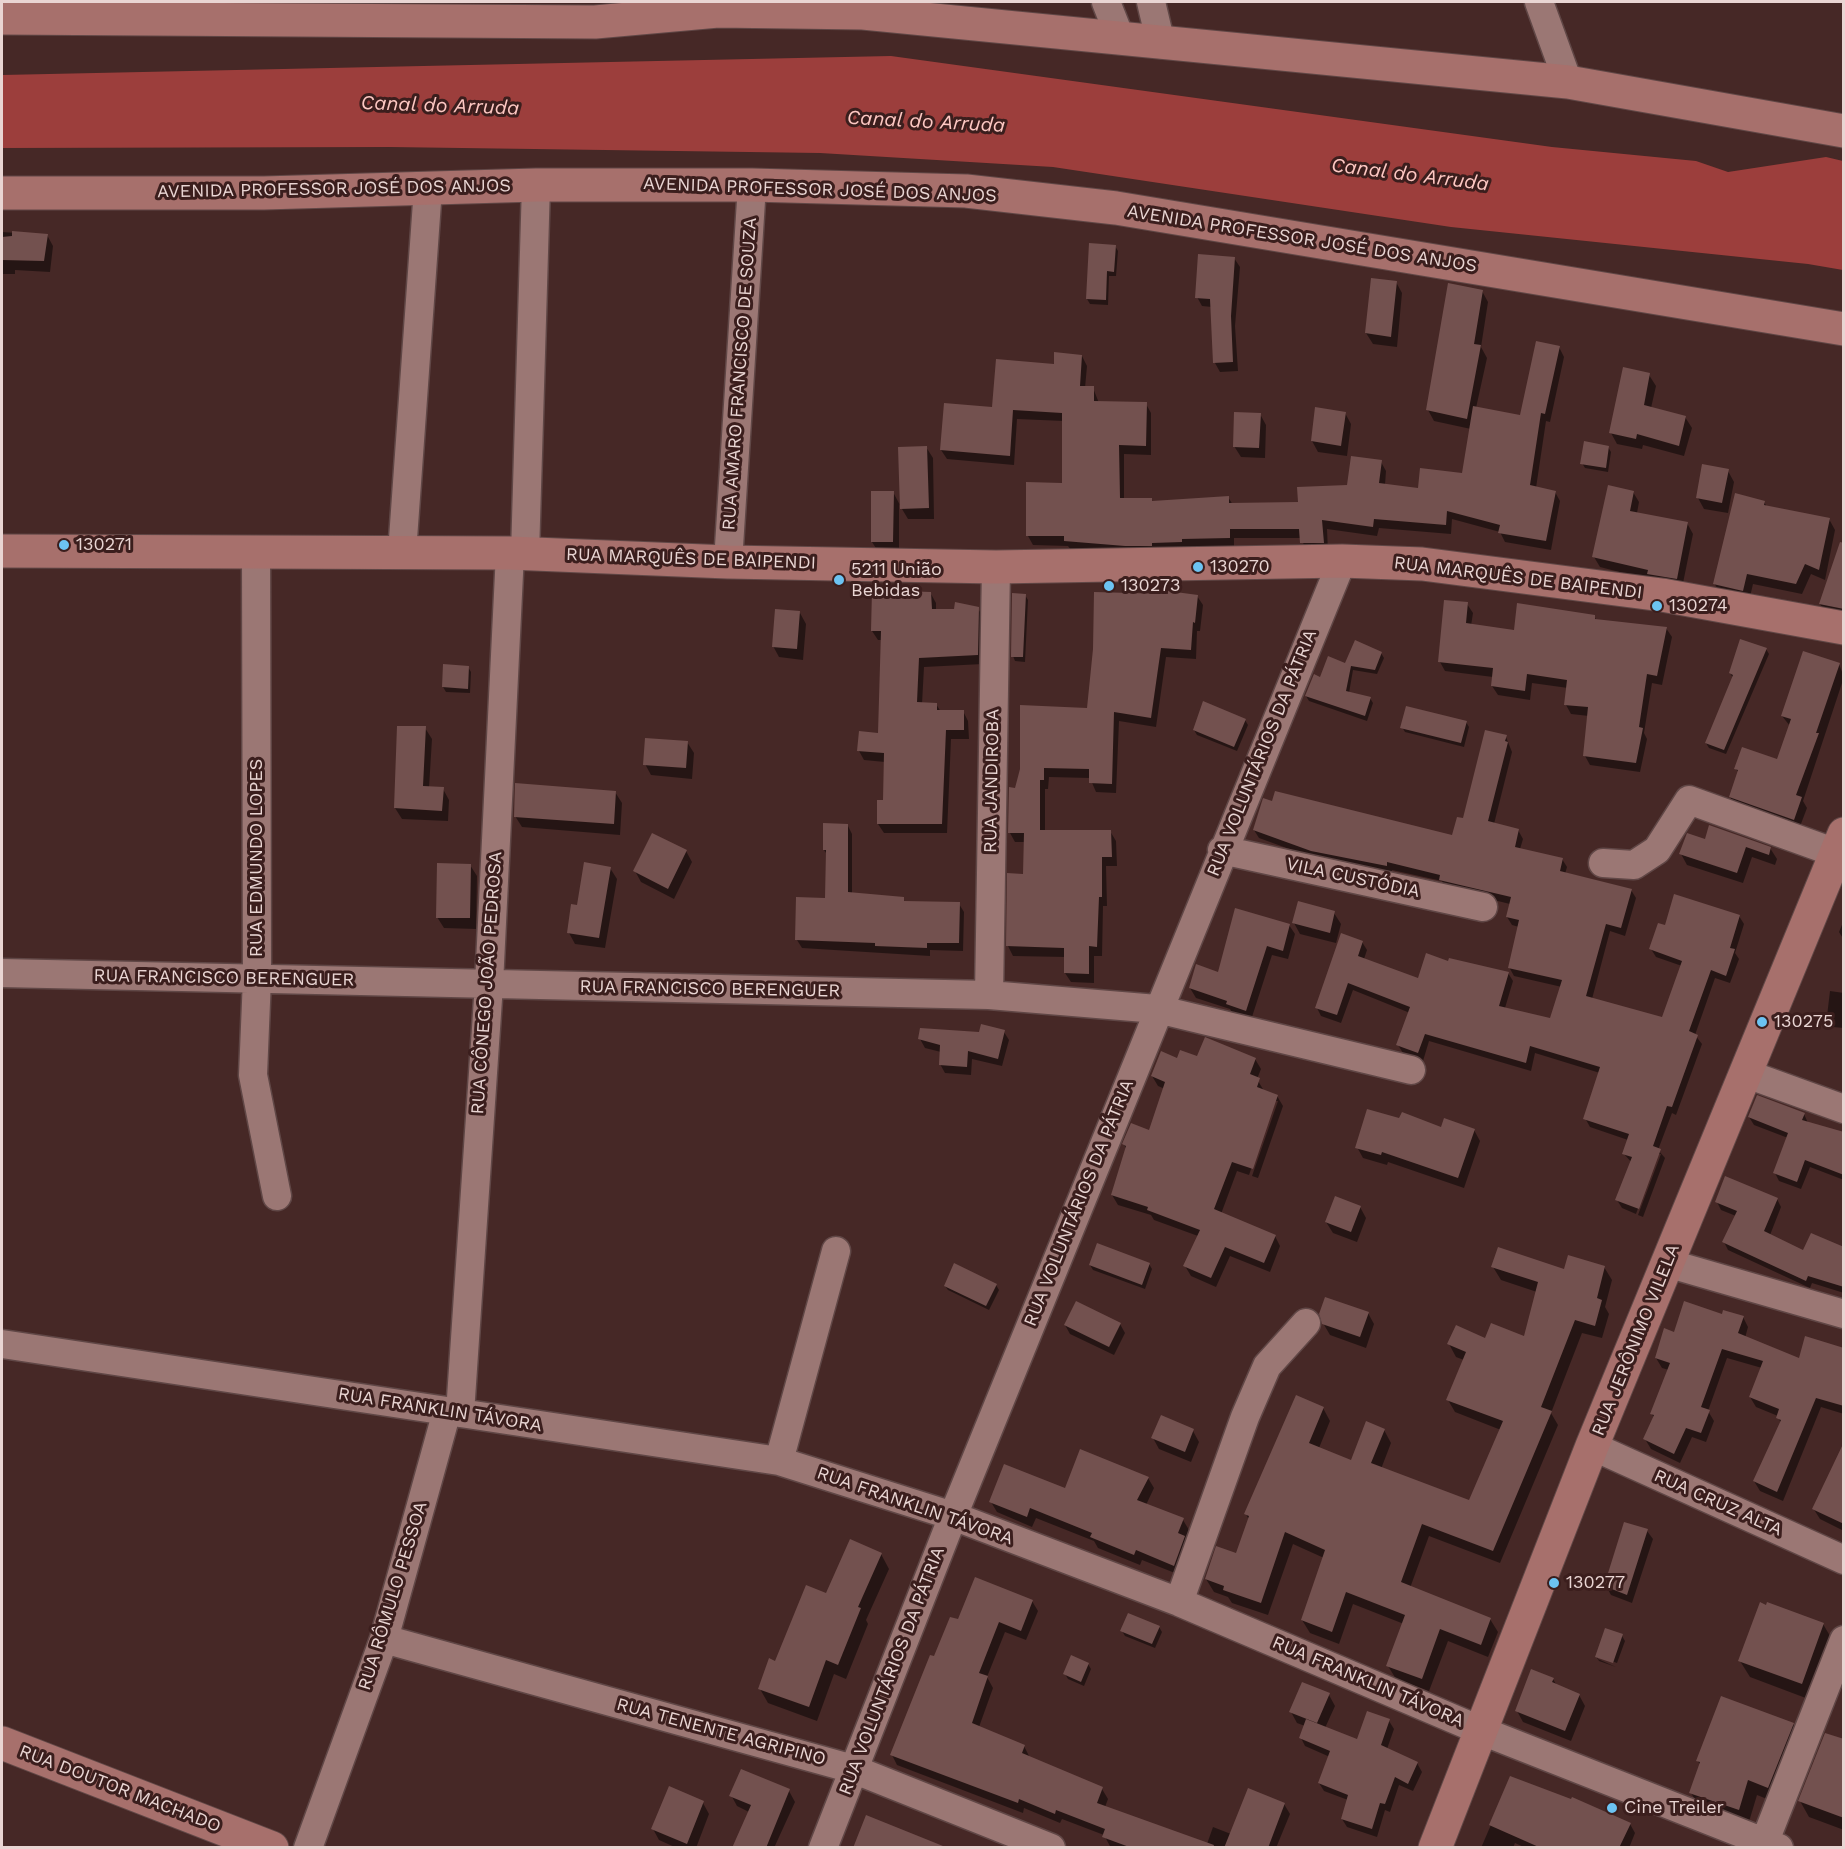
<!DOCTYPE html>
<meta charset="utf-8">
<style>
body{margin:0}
#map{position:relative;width:1845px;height:1849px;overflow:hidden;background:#462826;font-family:"Work Sans",sans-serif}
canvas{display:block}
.frame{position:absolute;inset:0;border:3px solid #e9d5d3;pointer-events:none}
</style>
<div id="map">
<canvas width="1845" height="1849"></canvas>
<div class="frame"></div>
</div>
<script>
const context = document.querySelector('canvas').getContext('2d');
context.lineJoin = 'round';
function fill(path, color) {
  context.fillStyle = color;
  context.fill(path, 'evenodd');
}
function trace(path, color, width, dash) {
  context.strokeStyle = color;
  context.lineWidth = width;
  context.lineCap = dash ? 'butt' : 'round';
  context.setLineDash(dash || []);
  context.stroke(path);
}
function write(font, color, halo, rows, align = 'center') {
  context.font = font + ' "Work Sans",sans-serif';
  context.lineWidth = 6;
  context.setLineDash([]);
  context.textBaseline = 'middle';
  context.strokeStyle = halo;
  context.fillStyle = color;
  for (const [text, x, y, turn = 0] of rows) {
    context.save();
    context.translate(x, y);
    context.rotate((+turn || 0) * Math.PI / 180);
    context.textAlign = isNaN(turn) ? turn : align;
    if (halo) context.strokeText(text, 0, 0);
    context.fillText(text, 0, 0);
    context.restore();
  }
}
fill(new Path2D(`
 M891,56l661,91 144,14 32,11 98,-15 17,4v109l-35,-6 -357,-37 -398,-60 -233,-14 -430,-6 -388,1v-73z`), '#9c3e3c');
fill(new Path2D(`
 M2,232l45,3 6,11 -3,26 -35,-2v4h-13z
 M1115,246l3,5 -2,25h-7l-1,29 -18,-1 -3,-5z
 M1234,258l6,9 -5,59 3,45 -18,1 -5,-9 -3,-56 -10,-1 -5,-9z
 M1396,282l6,11 -5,54 -24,-3 -7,-11z
 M1482,291l6,11 -7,45 6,11 -11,50 45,9 38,-70 5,10 -14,65 -4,-1 -10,67 19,4 5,9 -9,49 -46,-8 -5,-10 -48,-13 -1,15 -72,-6 -2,8 -50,-7 1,23h-21l-6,-14h-67v9l-163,3 -3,-4 -35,-1 -5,-9 35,-52 1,-63 -47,-2 -3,46 -67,-6 -6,-9 114,-85 27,-9 5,10 -2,22h8l6,15 47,1 5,9v42l-27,-1v45h27l2,3 75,-5 5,8 66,-2 49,-17 33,-24 5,9 -1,14 35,5 43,-15 8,-46 -37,-8 -6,-11z
 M1649,375l7,11 -5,22 34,9 7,11 -8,28 -41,-11 -1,4 -25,-5 -6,-11z
 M1345,413l6,11 -4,32 -29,-4 -6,-11z
 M1260,414l6,11 -1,33 -24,-1 -7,-11z
 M926,447l7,11 1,61h-26l-9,-15v49h-20l-7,-11 21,-50 8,15z
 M1608,447l3,5 -3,20 -23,-4 -3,-5z
 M1728,471l6,11 -6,31 -24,-4 -6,-11z
 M1633,492l6,10 -2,11 50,10 6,11 -11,54 -82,-21 -6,-10z
 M1764,502l3,5 62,12 6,11 -10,50 -14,-6 -9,20 -49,-10 -4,17 -28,-7 -7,-11z
 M1844,575v44l-17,-4 -7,-11z
 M931,594l5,9v7l42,-2 5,10v46l-59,3 -2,37h14l5,8 22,-1 5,10 1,18h-18l-4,94h-63l-6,-9 7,-22v-40l-21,-2 -5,-9 20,-17 4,-94h-5l-6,-9z
 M1025,595l3,5 -3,62 -10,-1 -2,-5z
 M1197,596l6,9 -3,26h-3l-1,28 -30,-2 -10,70 -37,-6 -3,72 -20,-1 -6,-14 -41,-1 -1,12h-3v43l65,-1 6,10 1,25h-11l1,40h-4l-1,50h-8v27l-23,-1 -6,-9 1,-16 -53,-1 -5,-10 1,-71h15l1,-33h-10l-5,-9 6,-44z
 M1467,604l6,9 -2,13 44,6 79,-16 3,5 69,7 6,9 -10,48 -10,-2 -8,50 3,6 -7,33 -50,-7 -5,-9 4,-40 -18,-2 -5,-9 2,-17 -36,-5 -2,17 -32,-5 -6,-9 1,-9 -48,-6 -5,-9z
 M800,613l6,11 -3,36 -24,-3 -6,-11z
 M1766,649l3,5 -43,100 -17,-6 -3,-5 27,-65 -3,-5z
 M1381,653l3,5 -7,16 -24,-4 -4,23 21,5 3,5 -6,18 -58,-20 -3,-5 15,-17 25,-14z
 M1839,664l5,13 -41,124 4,7 -8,21 -63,-22 -6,-10 9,-24 -3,-4 42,-8 12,-35 -8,-10z
 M468,667l3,5 -1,21 -24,-1 -3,-5z
 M1245,720l3,5 -11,26 -40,-16 -3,-5z
 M1466,722l3,5 -5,20 -59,-15 -3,-5z
 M425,728l7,11 -3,49 14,1 6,11 -1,21 -46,-2 -7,-11z
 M1506,737l6,15 -18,72 24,6 5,9 -3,10 42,10 5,8 -2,7 66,16 5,8 -11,38 -15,-5 -18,68 71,20 19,-53 -26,-9 -5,-8 15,-22 73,-11 5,8 -9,29 4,6 -9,24 -15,-5 -20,57 7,9 -26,71 -4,-2 -14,37 7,8 -22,59 -5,-2 23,-61h-4l-21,60 -14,-6 -5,-8 15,-37 -8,-9 4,-14 -38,-13 -5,-9 15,-45 -65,-20 -4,18 -102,-30 -6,20 -20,-8 -5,-8 12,-32 -57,-23 -12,33 -20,-7 -4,-8 45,-66 5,8 -3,9 55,21 30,-18 59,11 5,8 -8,27 46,12 11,-33 -48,-11 -5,-9 10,-40 -7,-2 -5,-8 3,-13 -65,-16 -3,-7 -50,-11 -1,3 -74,-14 -58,-21 -5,-8 199,6 11,-16z
 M687,742l7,11 -2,26 -41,-4 -6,-11z
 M615,792l7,11 -2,32 -98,-8 -7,-11z
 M848,826l4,8v60l51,5 2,3 54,2 5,8 -1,39 -33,-1v6l-128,-8 -5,-8 30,-41 1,-43 -4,-6z
 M1706,841l64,7 7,11 -2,6 -23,-8 -9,26 -56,-18 -6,-11z
 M686,851l6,11 -18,37 -33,-17 -6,-11z
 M470,865l7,11 -1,53 -32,-1 -7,-11z
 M610,868l7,11 -12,69 -30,-4 -6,-11 9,-27z
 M1334,913l7,11 -5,19 -36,-9 -6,-11z
 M1844,920v20l-5,-8z
 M1289,925l6,9 -7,25 -16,-4 -21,65 -18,-6 -3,-5 -34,-11 -6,-10 29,-14z
 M1830,991l14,2v35l-11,-1 -6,-11z
 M1004,1032l5,8 -7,26 -30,-7 -1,16 -26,-2 -5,-9 1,-12 -16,-4 -5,-9z
 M1198,1058l57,1 6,10 -4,10 7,12 13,5 6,10 -25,72 -6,-2 26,-75h-3l-26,74 -12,-4 -16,43 54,22 5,10 -10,26 -40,-16 -14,31 -25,-11 -6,-10 13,-30 -44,-16 -3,-5 -33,-10 -6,-10 14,-46 -2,-5 26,-12 15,-43 -7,-3 -6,-10 26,-16z
 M1804,1114l4,9 36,11v46l-34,-13 -9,22 -22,-8 -4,-8 13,-35 -34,-13 -5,-8z
 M1442,1129l32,1 6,11 -16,47 -76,-26 -1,3 -24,-7 -6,-11z
 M1777,1199l4,8 -11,28 34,17 40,-5v46l-32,-10 -2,5 -82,-38 -4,-8 12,-26 -15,-6 -4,-8z
 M1360,1207l6,11 -9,24 -24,-9 -7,-11z
 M1149,1264l3,5 -7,20 -52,-19 -3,-5z
 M1493,1267l72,4 39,-4 8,13 -7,27 4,7 -7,24 -20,-5 -31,80 7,12 -58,138 -71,-27 -19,52 80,31 8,13 -10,25 -40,-16 -19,50 -33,-12 -8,-13 16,-42 -51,-20 -14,40 -29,-11 -8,-13 22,-62 -31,-14 -25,71 -36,-12 -4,-6 -14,-5 -8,-13 31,-24 12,-35 -3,-6 77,-106 7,13 -11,27 33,14 32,-32 7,13 -10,26 89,33 31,-72 -46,-18 -7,-12 16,-40 -8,-3 -7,-13 76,-6 12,-46 -36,-12z
 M996,1285l3,5 -10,20 -41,-20 -3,-4z
 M1368,1313l6,11 -8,24 -36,-13 -7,-12z
 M1723,1316l20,1 5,10 -3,11 55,22 41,-11 3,-7v72l-23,-7 -38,94 -23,-10 -6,-10 27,-57 -3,-8 -22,-9 -6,-10 12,-29 -35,-10 -19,53 6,10 -8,21 -14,-5 -12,26 -29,-14 -6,-10 9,-21 -2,-4 17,-44 -7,-2 -6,-10 19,-24z
 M1120,1324l5,9 -11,22 -44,-21 -5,-9z
 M1193,1431l6,11 -8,20 -32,-13 -6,-11z
 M1844,1464v67l-24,-12 -7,-11z
 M1148,1478l6,10 -8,17 37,15 6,10 -4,9 5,9 -10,27 -38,-15 -2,5 -42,-17 -4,-7 -58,-23 -4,9 -35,-15 -6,-10z
 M1625,1524l22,7 6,8 -21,64 -21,-8 -5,-9z
 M881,1554l8,15 -23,51 2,4 -22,55 -12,-5 -17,47 -49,-18 -8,-14 67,-94z
 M1032,1601l6,10 -12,29 -21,-8 -18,45 6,11 -14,39 45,19 6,12 72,31 6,10 -3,8 102,37 6,-17 18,7 53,-30 6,10 -14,34h-165l-7,-13 -42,-16 -2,4 -36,-15 -1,5 -126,-48 -5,-10 43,-97 23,-37z
 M1823,1624l10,17 -22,59 -61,-23 -10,-16z
 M1159,1627l3,5 -7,16 -30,-12 -3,-5z
 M1606,1630l16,6 3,5 -8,22 -19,-7v3l18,8 -17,-6 -3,-5z
 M1088,1664l3,5 -7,17 -16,-7 -3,-5z
 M1553,1679l4,7 22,9 6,11 -14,35 -48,-19 -6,-11z
 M1329,1695l6,11 -10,22 33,13 31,-20 5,8 -7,20 30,14 5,9 -9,19 -14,-6 -9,27 -5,-2 -8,27 -30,-10 -5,-8 6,-19 -24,-9 -5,-8 11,-26 -25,-11 -4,-8 4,-12 -8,-3 -6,-11z
 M1793,1724l9,16 -25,63 -20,-8 -9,30 -48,-17 -9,-15 9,-28 -2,-4z
 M1844,1741v89l-35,-13 -9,-16z
 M1511,1778l119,46 5,9 -6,15h-103l-11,-5 -2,5h-32z
 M789,1791l6,11 -21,46h-40l15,-36 -12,-6 -6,-11z
 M703,1803l6,11 -13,34h-19l-18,-8 -6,-11z`), '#0007');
fill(new Path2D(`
 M12,231l36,3 -4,27 -42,-1v-23l10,-1z
 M1089,243l27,2 -2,27 -7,-1 -1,29 -20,-1z
 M1198,254l37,3 -4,59 2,46 -20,1 -3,-64 -15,-1z
 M1371,278l26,3 -6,56 -26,-4z
 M1448,283l35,7 -9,54 7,1 -14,74 -41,-9z
 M1536,341l24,5 -15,68 -4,-1 -11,72 26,6 -10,50 -48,-8 2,-8 -53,-14 -1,14 -72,-6 -1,8 -51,-7 2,23h-24l-1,-14h-69v9l-48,1v3l-30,1v3h-27l-61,-5v-5h-38v-54l36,1v-70l-49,-3 -3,46 -70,-6 4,-47 48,4 4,-48 58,5v-12l28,3 -2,31h14v15l53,1 -1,44 -27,-1 1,53h32v3l77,-5v7l69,-1 -1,-15 50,-2 4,-29 31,4 -3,23 39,5 2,-20 42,5 11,-67 47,9z
 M1623,367l27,6 -6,32 42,11 -7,30 -42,-12 -1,5 -27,-6z
 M1315,407l31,5 -5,34 -30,-5z
 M1234,412l27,1 -2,35 -26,-1z
 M1584,441l25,5 -3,22 -26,-4z
 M927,446l2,62 -29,1 -2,-62z
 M1702,464l27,5 -7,34 -26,-5z
 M1608,485l26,6 -4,20 58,11 -11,57 -30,-5 1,-4 -56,-13z
 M871,491h23l-1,51h-22z
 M1735,493l30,8 -1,4 66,13 -11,52 -14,-6 -9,20 -49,-10 -4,17 -30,-7z
 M1840,542l4,1v66l-25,-5z
 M872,590l59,2 1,17h22l1,-7 24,5 -1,48 -59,3 -2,44 20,1v7h27v20h-18l-4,94h-65v-24h6l1,-47 -27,-2 2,-20 19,2 3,-102h-10z
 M1168,591l30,4 -3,28 -2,-1 -2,28 -30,-2 -10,70 -37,-6 -2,72 -23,-1v-14l-45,-1v12h-4v50h71l1,27h-10v40h-3l-2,50 -8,-1v28l-25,-1v-25l-58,-2 1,-73 16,1 1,-41h-16l1,-46 6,1 5,-19v-64l67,3 6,-59 1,-57 74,2z
 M1012,593l14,1 -3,63h-12z
 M1444,600l24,2 -2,21 48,7 3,-27 78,12v4l72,8 -10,49 -10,-2 -8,53 4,1 -7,35 -53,-7 5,-49 -24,-2 3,-25 -40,-6 -2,17 -34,-5 2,-18 -55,-6z
 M775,609l25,2 -3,38 -25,-2z
 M1740,639l27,9 -43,102 -19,-7 28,-68 -4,-2z
 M1355,640l27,12 -7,18 -24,-4 -5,25 25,6 -6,19 -60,-20 9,-22 6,3 8,-21 17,7z
 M1803,651l37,12 -24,70h3l-23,62 6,2 -8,23 -65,-23 9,-27 -4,-1 8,-22 35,12 14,-40 -10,-3z
 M443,664l26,2 -1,23 -26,-2z
 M1203,701l43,18 -12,28 -41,-17z
 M1406,706l61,15 -6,22 -61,-15z
 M397,726h29l-3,60 21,1 -2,24 -48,-3z
 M1485,730l22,5 -2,6 3,1 -20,79 31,8 -4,18 48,11 -3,13 72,18 -11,39 -15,-4 -20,72 76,21 20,-56 -33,-12 9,-26 7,2 9,-31 66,21 -10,33 5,1 -9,27 -15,-6 -22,61 9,4 -26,72 -5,-1 -14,40 8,3 -22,60 -24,-9 17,-43 -10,-3 7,-20 -46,-15 17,-52 -70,-21 -4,17 -101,-29 -7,19 -22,-8 14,-38 -62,-24 -11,32 -22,-7 26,-75 22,8 -5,15 60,22 8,-25 22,8 1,-3 60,14 -10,34 51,12 12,-38 -54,-12 11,-48 -13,-3 5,-20 -72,-17 1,-5 -53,-13v4l-76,-15 -58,-21 10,-32 9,3 3,-10 177,44 5,-18 6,1z
 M645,738l43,3 -2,27 -43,-3z
 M515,783l101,8 -2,33 -100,-7z
 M823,823l25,1v68l56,5v4l56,1 -1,41h-32v5l-52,-2v-3l-80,-3 1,-43 29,1 1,-48h-3z
 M1709,825l62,22 -2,8 -23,-8 -9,26 -58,-19 8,-21 18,6z
 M652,833l35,17 -19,39 -35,-18z
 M584,862l27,5 -12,71 -32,-5 4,-29 6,1z
 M437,863l34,1 -1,54h-34z
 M1298,901l37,10 -5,22 -38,-10z
 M1235,908l55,16 -7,27 -16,-5 -21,65 -20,-7 1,-3 -38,-13 7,-24 22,8z
 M981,1024l24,6 -7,29 -30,-8 -1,16 -28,-2 1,-20 -22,-6 2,-11 59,4z
 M1205,1037l51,21 -6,16 10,4 -3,9 21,8 -25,74 -21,-7 -18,47 62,26 -12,28 -39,-16 -14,31 -28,-12 17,-36 -53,-20 1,-3 -37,-12 15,-49 -4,-2 9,-21 18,7 16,-48 -14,-6 10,-25 16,7 3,-8 17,6z
 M1757,1095l48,18 -3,7 42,12v43l-39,-15 -8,22 -24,-9 15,-40 -40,-16z
 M1367,1109l32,9 3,-6 39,15 3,-9 31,11 -17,49 -76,-26 -1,3 -26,-7z
 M1725,1176l53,22 -14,33 39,19 8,-17 33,14v40l-36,-11 -2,5 -84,-39 15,-31 -22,-9z
 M1335,1196l26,10 -10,26 -26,-10z
 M1097,1243l53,20 -8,22 -53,-20z
 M1498,1247l66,22 4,-14 37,11 -8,32 5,2 -7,26 -20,-6 -34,87 11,4 -59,140 -71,-27 -21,58 90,36 -10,27 -41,-16 -18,50 -36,-13 19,-51 -59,-23 -14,40 -31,-12 24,-70 -40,-18 -24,71 -38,-13 1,-4 -19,-7 11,-33 20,7 13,-37 -5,-2 52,-119 28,12 -15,36 42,17 15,-39 19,8 -14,34 98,37 34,-79 -57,-21 20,-48 -19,-8 9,-19 29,13 6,-15 33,13 14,-54 -47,-15z
 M954,1263l43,21 -11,22 -42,-20z
 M1325,1297l44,15 -9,25 -38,-13 -3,-10z
 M1076,1301l45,22 -12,24 -45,-22z
 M1684,1301l38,13 1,-4 21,6 -6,17 61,25 6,-22 39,12v58l-28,-8 -39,94 -24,-11 28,-61 -5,-2 3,-9 -30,-12 14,-36 -41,-12 -21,58 9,3 -9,23 -15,-5 -12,26 -31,-15 11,-24 -4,-1 20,-51 -15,-5 9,-30 10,4z
 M1161,1415l33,14 -9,23 -34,-14z
 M1844,1442v82l-32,-15z
 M1080,1449l69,28 -12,23 47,18 -6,15 7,3 -11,30 -38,-16 -2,5 -44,-18 2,-4 -62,-25 -3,9 -38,-15 15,-38 61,24z
 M1624,1522l24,7 -21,66 -23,-9z
 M850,1539l32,14 -24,54 3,1 -23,57 -12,-5 -17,47 -51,-18 11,-31 6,3 31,-76 20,8z
 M975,1577l58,23 -12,31 -22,-9 -20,51 9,3 -16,47 53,22 -3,8 81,34 -6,16 117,42 -1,3h-81l-30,-11 3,-8 -49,-19 -1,4 -36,-15 -1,4 -128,-48 40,-100 4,1 16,-39 8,2z
 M1760,1602l6,3 1,-3 57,21 -22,61 -64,-23z
 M1128,1613l32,13 -8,18 -32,-13z
 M1605,1628l18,6 -10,29 -18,-6z
 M1071,1655l18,8 -8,19 -18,-8z
 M1531,1669l23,9 -2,4 28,12 -15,37 -50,-20z
 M1302,1682l28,11 -13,30 -28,-11z
 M1721,1696l73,27 -26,65 -20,-8 -9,30 -50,-17 11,-31 -4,-1z
 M1367,1711l23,8 -9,26 37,17 -10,22 -13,-7 -10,27 -5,-1 -8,26 -31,-10 7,-24 -30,-12 12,-32 -31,-13 7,-19 51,20z
 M1825,1733l19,6v79l-46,-17z
 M741,1769l49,20 -24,59h-34l19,-43 -22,-9z
 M1510,1776l61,23 1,-2 59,26 -12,25h-78l-52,-23z
 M669,1786l35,15 -17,43 -36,-15z
 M1248,1788l37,15 -17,45h-44z
 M866,1815l77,31v2h-90z`), '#73514f');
const street = new Path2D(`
 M1106,2l15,38
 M1151,2l10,42
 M1539,2l29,80
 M256,553l1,425 -4,97 24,121
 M402,553l26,-365
 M525,554l11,-369
 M728,562l24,-377
 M1222,850l261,57
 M1603,863l31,2 23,-15 32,-50 147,53
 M2,973l987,22 168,14 254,61
 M989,995l7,-428
 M1747,1074l97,35
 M1667,1263l177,51
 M2,1344l777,117 174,55 226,86 303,129 297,117
 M460,1413l29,-429 21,-431
 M1592,1446l252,114
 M779,1461l57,-210
 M1179,1602l66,-185 22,-51 39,-43
 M384,1639l469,130 198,79
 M1765,1841l79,-201
 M308,1848l76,-209 63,-228
 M823,1848l130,-332 389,-955`);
const secondary = new Path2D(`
 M2,18l593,4 123,-11 145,2 705,69 276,49
 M2,193h262l272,-8h216l214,6 150,17 728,121
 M2,551l508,2 218,9 268,5 346,-6 80,3 240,31 182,33
 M2,1743l270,105
 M1435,1848l157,-402 252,-612`);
trace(street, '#604746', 31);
trace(secondary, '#604746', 35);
trace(street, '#9b7774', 28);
trace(secondary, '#a7706c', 33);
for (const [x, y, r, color] of [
 [64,545,6,"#6cc3f2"],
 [1198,567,6,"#6cc3f2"],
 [839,580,6,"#6cc3f2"],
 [1109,586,6,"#6cc3f2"],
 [1657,606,6,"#6cc3f2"],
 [1762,1022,6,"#6cc3f2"],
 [1554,1583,6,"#6cc3f2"],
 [1612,1808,6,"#6cc3f2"]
]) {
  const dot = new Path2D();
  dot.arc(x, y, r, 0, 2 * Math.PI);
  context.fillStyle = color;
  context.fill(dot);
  trace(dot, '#3b1e1d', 2);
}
write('18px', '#e9d5d3', '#3b1e1d', [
 ["AVENIDA PROFESSOR JOSÉ DOS ANJOS",334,189,-1],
 ["AVENIDA PROFESSOR JOSÉ DOS ANJOS",820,190,2],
 ["AVENIDA PROFESSOR JOSÉ DOS ANJOS",1302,239,9],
 ["RUA AMARO FRANCISCO DE SOUZA",740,374,-86],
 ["RUA MARQUÊS DE BAIPENDI",691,559,2],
 ["RUA MARQUÊS DE BAIPENDI",1518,578,7],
 ["RUA VOLUNTÁRIOS DA PÁTRIA",1262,753,-68],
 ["RUA JANDIROBA",992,781,-89],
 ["RUA EDMUNDO LOPES",257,858,-90],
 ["VILA CUSTÓDIA",1353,878,12],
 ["RUA FRANCISCO BERENGUER",224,978,1],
 ["RUA CÔNEGO JOÃO PEDROSA",487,983,-86],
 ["RUA FRANCISCO BERENGUER",710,989,1],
 ["RUA VOLUNTÁRIOS DA PÁTRIA",1079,1203,-68],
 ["RUA JERÔNIMO VILELA",1636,1340,-68],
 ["RUA FRANKLIN TÁVORA",440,1410,9],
 ["RUA CRUZ ALTA",1718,1503,24],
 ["RUA FRANKLIN TÁVORA",915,1506,19],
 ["RUA RÔMULO PESSOA",393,1596,-73],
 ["RUA VOLUNTÁRIOS DA PÁTRIA",892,1671,-69],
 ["RUA FRANKLIN TÁVORA",1368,1682,23],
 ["RUA TENENTE AGRIPINO",721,1732,15],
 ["RUA DOUTOR MACHADO",120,1789,21]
]);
write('18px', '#e9d5d3', '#3b1e1d', [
 ["130271",76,545],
 ["130270",1210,567],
 ["5211 União",851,570],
 ["Bebidas",851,591],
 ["130273",1121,586],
 ["130274",1669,606],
 ["130275",1774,1022],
 ["130277",1566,1583],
 ["Cine Treiler",1624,1808]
], 'left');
write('italic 20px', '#fec8c3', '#3b1e1d', [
 ["Canal do Arruda",440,106,2],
 ["Canal do Arruda",926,122,3],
 ["Canal do Arruda",1410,175,7]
]);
</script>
